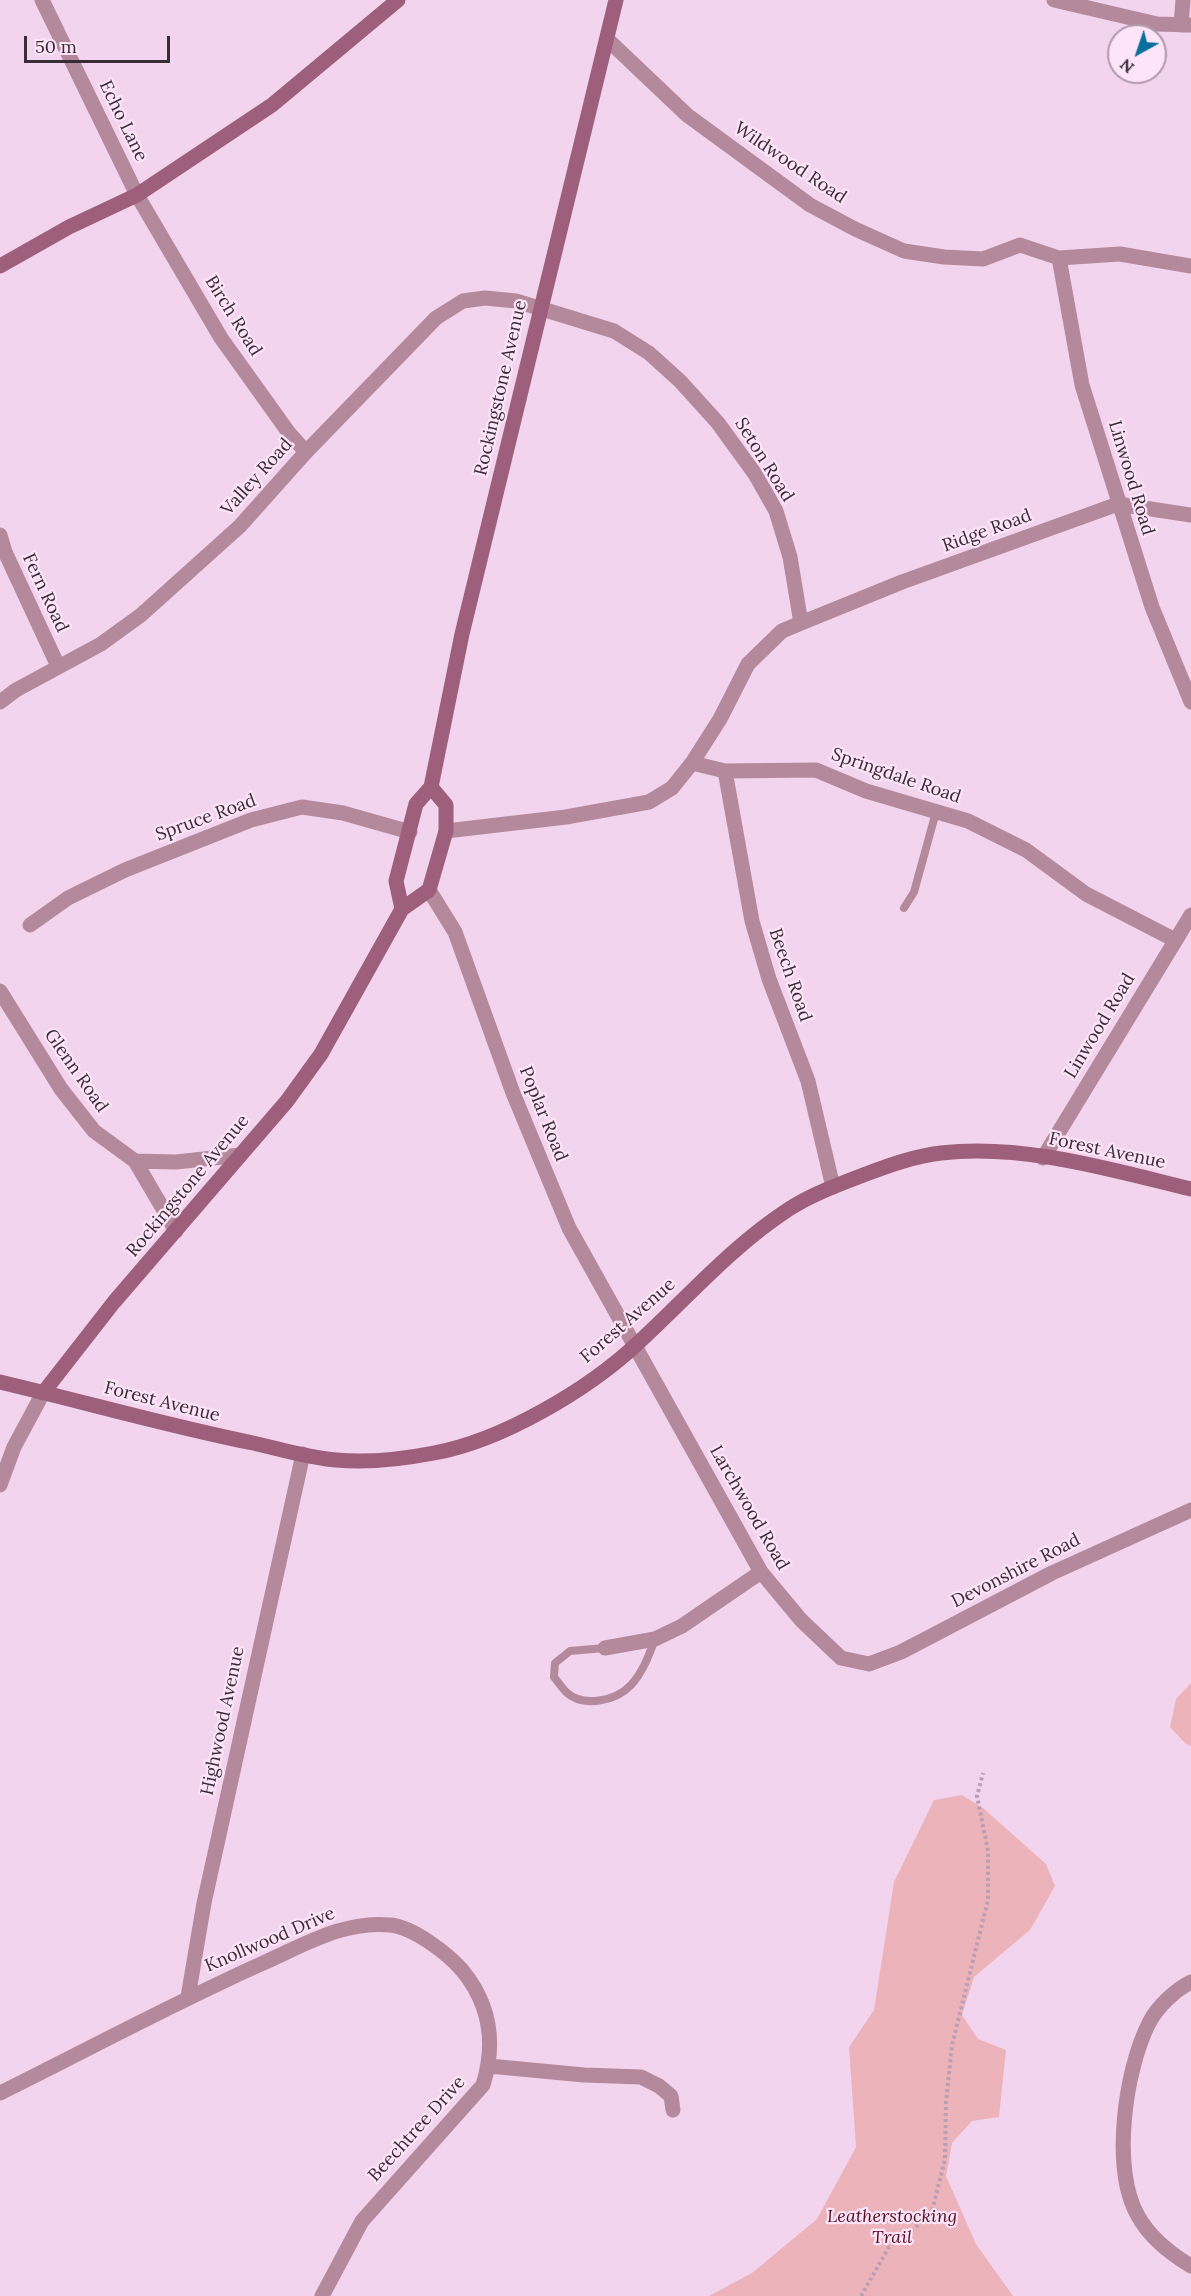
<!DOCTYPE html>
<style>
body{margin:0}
#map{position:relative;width:1191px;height:2296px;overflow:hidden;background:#f3d4ee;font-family:Lora,serif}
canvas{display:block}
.north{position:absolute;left:1107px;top:24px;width:60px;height:60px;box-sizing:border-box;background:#fde4f8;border:2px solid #ae9aaa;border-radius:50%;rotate:220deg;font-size:16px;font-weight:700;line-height:24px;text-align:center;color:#382c36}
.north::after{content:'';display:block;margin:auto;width:21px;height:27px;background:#0a6f9c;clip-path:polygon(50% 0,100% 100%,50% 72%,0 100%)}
.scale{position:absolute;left:24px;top:36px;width:146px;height:27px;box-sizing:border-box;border:3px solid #382c36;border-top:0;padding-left:8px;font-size:18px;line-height:21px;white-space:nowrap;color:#382c36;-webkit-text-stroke:4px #fde4f8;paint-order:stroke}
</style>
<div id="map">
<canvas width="1191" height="2296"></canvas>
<div class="north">N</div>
<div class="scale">50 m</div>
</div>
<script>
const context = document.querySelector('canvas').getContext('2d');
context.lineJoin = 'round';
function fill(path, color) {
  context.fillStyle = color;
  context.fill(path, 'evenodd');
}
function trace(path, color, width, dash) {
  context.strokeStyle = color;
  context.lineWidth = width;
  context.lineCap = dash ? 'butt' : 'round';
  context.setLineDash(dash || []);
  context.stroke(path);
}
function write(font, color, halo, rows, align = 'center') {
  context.font = font + ' Lora,serif';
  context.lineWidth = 4.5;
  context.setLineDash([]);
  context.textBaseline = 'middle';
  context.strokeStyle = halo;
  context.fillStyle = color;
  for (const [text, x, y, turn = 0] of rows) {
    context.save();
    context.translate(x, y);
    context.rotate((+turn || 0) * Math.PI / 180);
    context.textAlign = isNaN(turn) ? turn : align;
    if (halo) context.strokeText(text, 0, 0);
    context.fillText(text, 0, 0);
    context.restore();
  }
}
fill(new Path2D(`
 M1191,1683v63l-5,-2 -16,-17 6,-28z
 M962,1795l21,13 63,56 9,22 -25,44 -56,47 -12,38 16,24 28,11 -7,67 -27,4 -20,22 -6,33 30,68 37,52h-304l43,-23 65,-54 39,-72 -7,-100 25,-37 20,-128 40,-82z`), '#edb3ba');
trace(new Path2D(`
 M861,2296l28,-49 42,-32 14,-56 1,-57 6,-57 36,-145v-49l-11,-55 6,-23`), '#b89fb4', 4, [3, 3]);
trace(new Path2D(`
 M904,908l10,-16 22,-80
 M605,1648l-35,3 -15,12 -1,14c4,5 8,11 12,15 17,16 50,9 65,-7 12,-13 18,-30 24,-46`), '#b5899c', 8);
trace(new Path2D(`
 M42,0l95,195 84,143 68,95 17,19
 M1054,0l103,24 34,1
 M1181,25l2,-25
 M607,39l80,76 123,90 45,24 49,22 40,6 39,2 37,-14 39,13 61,-4 71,12
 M1059,258l23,127 70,222 39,95
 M0,535l5,17 53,114
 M0,702l16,-12 85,-46 40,-29 99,-89 66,-74 130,-134 27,-17 22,-3 31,3 98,30 35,22 31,28 38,42 37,51 21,37 14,46 11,66
 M692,763l33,8 91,-1 50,21 102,30 58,29 60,44 89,46
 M725,771l27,150 17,58 39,102 25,106
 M446,831l120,-14 83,-15 23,-14 20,-25 28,-44 28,-55 34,-33 19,-8 101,-41 216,-78 73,11
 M429,890l26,42 58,161 56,135 192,344 40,48 40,38 28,6 32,-12 151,-79 139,-63
 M30,925l38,-27 57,-28 126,-50 51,-13 41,6 67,19
 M0,991l61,98 33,42 41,30 41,1 64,-7
 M1043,1158l148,-243
 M135,1161l41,70
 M0,1485l14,-38 29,-54
 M605,1648l50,-9 27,-13 79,-54
 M1191,1982c-16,8 -34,25 -42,41 -24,47 -38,146 -11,193 11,20 33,38 53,50
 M188,1997l16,-94 99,-449
 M489,2066l95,9 57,2 18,9 12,10 2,14
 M0,2093c87,-43 172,-89 261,-129 41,-18 83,-44 129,-39 23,2 57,28 72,45 28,34 34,73 21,115l-121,136 -40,75`), '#b5899c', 15);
trace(new Path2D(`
 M0,266l69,-39 68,-32 135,-90 126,-105
 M402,909l-6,-28 20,-77 15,-17 31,-153 154,-634
 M0,1382c85,20 168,44 253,61 27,6 56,15 83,17 32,3 67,-1 98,-7 67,-12 154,-63 204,-110 49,-45 94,-97 151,-134 23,-15 51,-25 77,-35 24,-9 49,-18 75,-21 81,-10 171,17 250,36
 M43,1393l71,-91 173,-201 34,-47 81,-145 27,-19 17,-59v-26l-15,-18`), '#9e5f7c', 15);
write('18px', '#382c36', '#fde4f8', [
 ["Echo Lane",123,121,64],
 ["Wildwood Road",790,163,34],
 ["Birch Road",233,316,58],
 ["Rockingstone Avenue",501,388,-77],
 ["Seton Road",764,460,58],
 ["Valley Road",257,477,-48],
 ["Linwood Road",1131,478,73],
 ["Ridge Road",987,531,-20],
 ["Fern Road",45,593,65],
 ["Springdale Road",896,776,19],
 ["Spruce Road",206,818,-20],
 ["Beech Road",790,975,71],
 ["Linwood Road",1100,1026,-59],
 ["Glenn Road",76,1071,55],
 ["Poplar Road",543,1114,68],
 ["Forest Avenue",1107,1151,12],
 ["Rockingstone Avenue",188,1186,-50],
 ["Forest Avenue",628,1321,-41],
 ["Forest Avenue",162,1402,14],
 ["Larchwood Road",749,1508,60],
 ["Devonshire Road",1016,1571,-27],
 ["Highwood Avenue",223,1721,-78],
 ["Knollwood Drive",270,1940,-23],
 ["Beechtree Drive",417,2129,-48]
]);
write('italic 18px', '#550e21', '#fde4f8', [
 ["Leatherstocking",892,2217],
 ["Trail",892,2238]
]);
</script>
